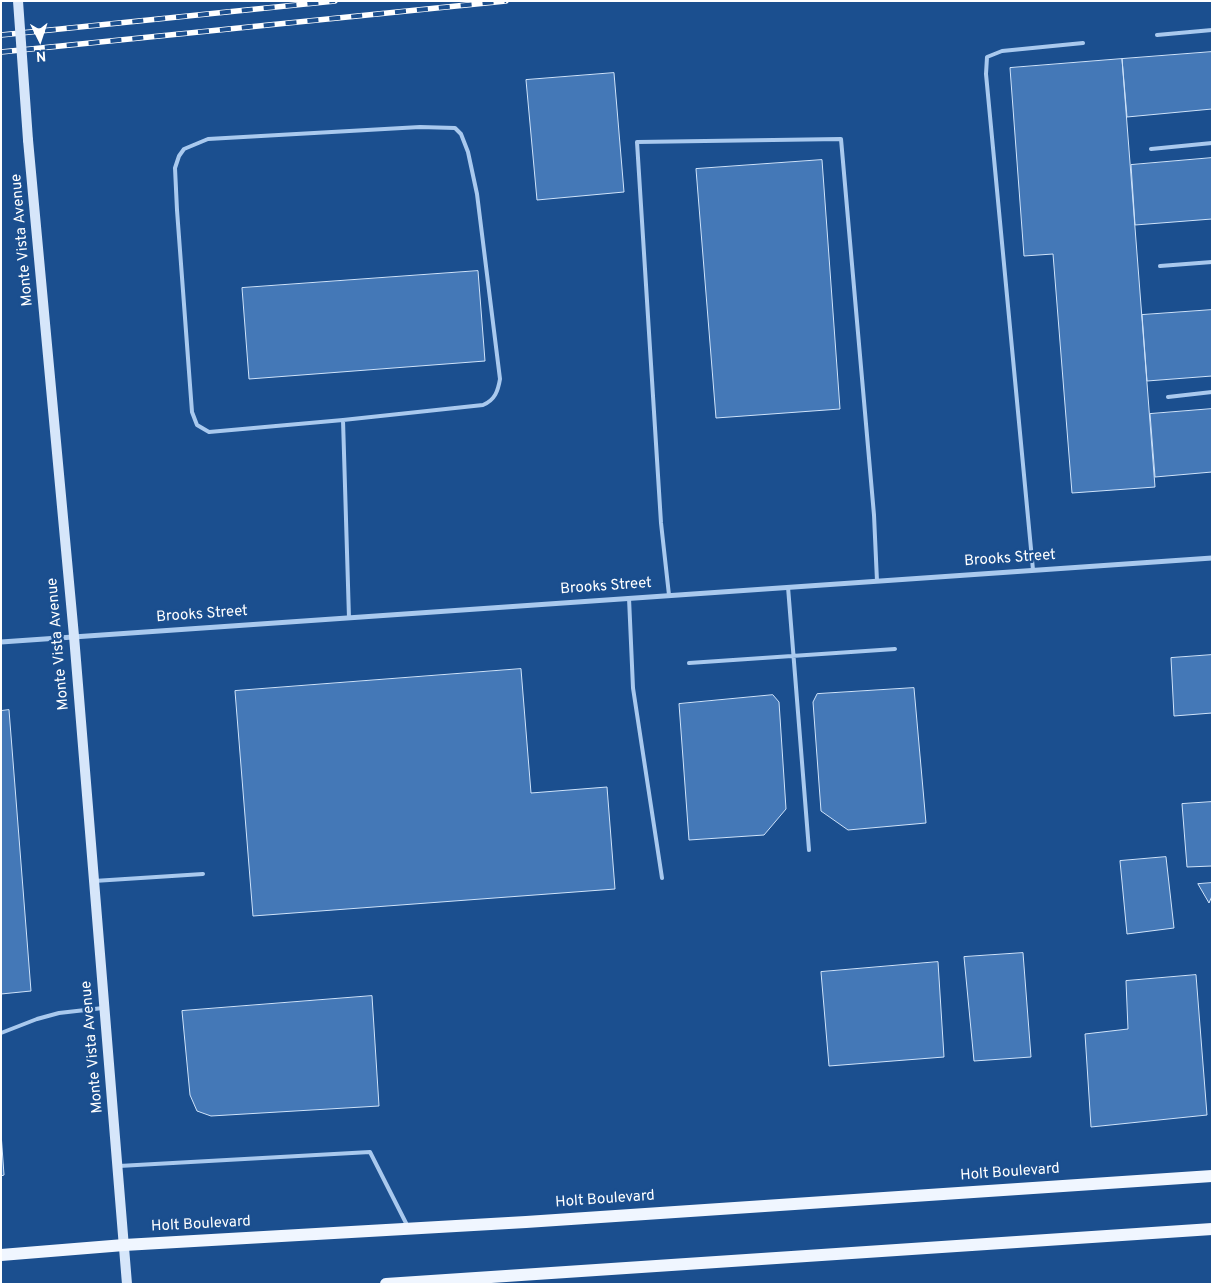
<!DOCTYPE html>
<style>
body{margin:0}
#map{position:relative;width:1213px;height:1285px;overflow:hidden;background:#1b4f8f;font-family:Overpass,sans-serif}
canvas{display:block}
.frame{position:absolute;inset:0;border:2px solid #fff;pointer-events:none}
.north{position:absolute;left:15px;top:15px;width:50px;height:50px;-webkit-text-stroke:4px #1b4f8f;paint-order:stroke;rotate:176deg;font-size:14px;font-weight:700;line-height:20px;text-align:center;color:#fff}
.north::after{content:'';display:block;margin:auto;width:18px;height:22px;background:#fff;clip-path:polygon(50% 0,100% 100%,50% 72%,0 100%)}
</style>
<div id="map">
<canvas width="1213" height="1285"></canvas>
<div class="frame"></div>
<div class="north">N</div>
</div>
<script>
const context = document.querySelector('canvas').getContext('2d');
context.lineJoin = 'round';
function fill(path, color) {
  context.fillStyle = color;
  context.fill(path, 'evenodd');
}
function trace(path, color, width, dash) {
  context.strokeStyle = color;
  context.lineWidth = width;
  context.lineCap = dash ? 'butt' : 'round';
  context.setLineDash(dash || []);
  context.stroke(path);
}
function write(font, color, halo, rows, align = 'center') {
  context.font = font + ' Overpass,sans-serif';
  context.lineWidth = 5;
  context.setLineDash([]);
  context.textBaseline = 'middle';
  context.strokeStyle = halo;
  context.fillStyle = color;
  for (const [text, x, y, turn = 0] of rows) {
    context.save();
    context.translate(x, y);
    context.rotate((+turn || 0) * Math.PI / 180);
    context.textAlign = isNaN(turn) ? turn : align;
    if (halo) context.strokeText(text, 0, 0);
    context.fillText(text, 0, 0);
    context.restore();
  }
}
const building = new Path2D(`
 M1212,52v57l-85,8 -5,-58z
 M1122,59l33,428 -83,6 -19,-239 -29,2 -14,-188z
 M614,73l10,119 -87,8 -11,-120z
 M1212,158v61l-77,6 -4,-60z
 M822,160l18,249 -124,9 -20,-249z
 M478,271l7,90 -236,18 -7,-91z
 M1212,310v66l-65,5 -5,-66z
 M1212,409v63l-57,5 -5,-63z
 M1212,655v58l-38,3 -3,-58z
 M521,669l10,124 76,-6 8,102 -362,27 -18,-225z
 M914,688l12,135 -78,7 -27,-19 -8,-109 4,-8z
 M773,695l6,7 7,107 -22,26 -75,5 -10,-136z
 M9,710l22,281 -30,3v-283z
 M1212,802v64l-25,1 -5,-63z
 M1166,857l8,71 -47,6 -7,-73z
 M1212,883v13l-3,7 -11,-19z
 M1023,953l8,104 -57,4 -10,-104z
 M938,962l6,95 -115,9 -8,-94z
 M1196,975l11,140 -116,12 -6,-93 43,-5 -2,-48z
 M372,996l7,110 -168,10 -14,-5 -7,-16 -8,-84z
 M1,1133l3,42 -3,1z`);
fill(building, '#4478b7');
trace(building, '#cfe3fa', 1);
trace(new Path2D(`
 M1157,35l55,-5
 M420,127l35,1 6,6 7,18 9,42 23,185c-2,12 -5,21 -17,26l-140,15 -134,12 -12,-7 -5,-13 -15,-202 -2,-42 4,-12 5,-7 24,-10z
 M1151,149l61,-6
 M1160,266l52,-4
 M1168,397l44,-5
 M343,420l6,198
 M1033,570l-47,-496 1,-17 15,-6 81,-8
 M788,587l21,263
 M669,595l-8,-72 -24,-381 204,-3 33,376 3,66
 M629,598l4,90 29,190
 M689,663l206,-14
 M94,881l109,-7
 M1,1033l36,-14 22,-6 44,-5
 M119,1166l251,-14 38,75`), '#a9c9ee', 4);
trace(new Path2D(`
 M1,642l1211,-84`), '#a9c9ee', 5);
trace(new Path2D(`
 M28,140l46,496 53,648`), '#d6e6fa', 10);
trace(new Path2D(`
 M1,1255l123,-10 402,-23 686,-46
 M386,1284l826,-55`), '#f0f6ff', 12);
const rail = new Path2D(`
 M1,35l334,-34
 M1,52l505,-51`);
trace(rail, '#fff', 5.5);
trace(rail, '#1b4f8f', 4, [11]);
trace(new Path2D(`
 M18,1l10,139`), '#d6e6fa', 10);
write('15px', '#fff', '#1b4f8f', [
 ["Monte Vista Avenue",23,240,-95],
 ["Brooks Street",1010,559,-4],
 ["Brooks Street",606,587,-4],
 ["Brooks Street",202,615,-4],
 ["Monte Vista Avenue",59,644,-95],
 ["Monte Vista Avenue",93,1047,-95],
 ["Holt Boulevard",1010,1173,-4],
 ["Holt Boulevard",605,1200,-4],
 ["Holt Boulevard",201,1225,-3]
]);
</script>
